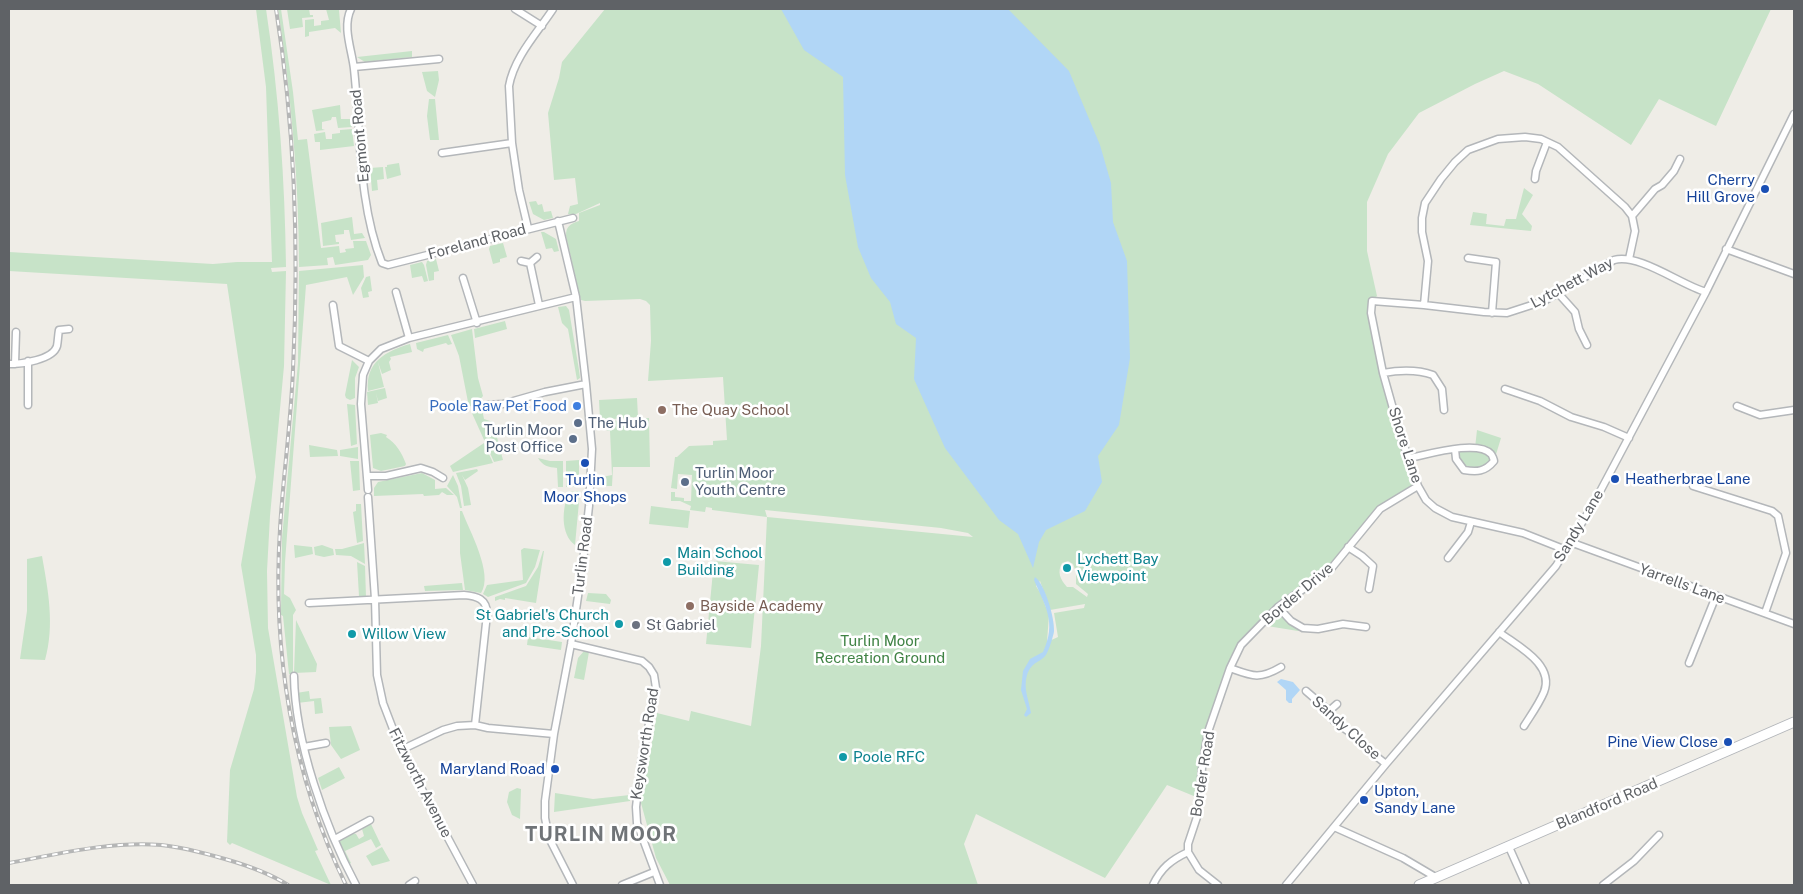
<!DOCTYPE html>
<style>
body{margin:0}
#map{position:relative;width:1803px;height:894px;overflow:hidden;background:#efede7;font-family:"Public Sans",sans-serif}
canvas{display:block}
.frame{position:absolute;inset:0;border:10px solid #5f6266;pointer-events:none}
</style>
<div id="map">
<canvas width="1803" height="894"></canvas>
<div class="frame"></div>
</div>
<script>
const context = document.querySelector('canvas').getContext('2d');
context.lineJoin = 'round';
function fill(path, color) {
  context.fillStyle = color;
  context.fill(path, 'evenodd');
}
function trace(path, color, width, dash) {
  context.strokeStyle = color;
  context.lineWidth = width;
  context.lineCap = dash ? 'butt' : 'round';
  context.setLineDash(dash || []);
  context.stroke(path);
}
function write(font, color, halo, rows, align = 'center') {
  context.font = font + ' "Public Sans",sans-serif';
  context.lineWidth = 5;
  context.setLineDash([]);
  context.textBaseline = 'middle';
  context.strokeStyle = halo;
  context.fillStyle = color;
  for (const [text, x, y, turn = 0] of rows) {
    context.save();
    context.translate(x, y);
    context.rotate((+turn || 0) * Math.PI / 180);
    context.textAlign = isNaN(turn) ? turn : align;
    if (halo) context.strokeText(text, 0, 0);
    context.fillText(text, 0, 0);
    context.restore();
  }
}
fill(new Path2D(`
 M256,9h10c13,86 19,172 20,258l-15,1 1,4 14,-1 -2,95 -14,150 -3,55 1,57 29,169 5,16 16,37 -3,1 16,34 -99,-42 -2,2 -3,-3 3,-72 24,-81 2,-17v-17l-15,-90 15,-88 -29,-193 -218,-13v-19l204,12 24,-2h35l-6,-175z
 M278,9h3l12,83 5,48 9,-1 14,109 18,-2 1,7 6,-1 -1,-3 9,-1 -1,-7h13l5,14 -3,5 -33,5 -2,-8 -6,1 1,7 -29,2c0,-86 -8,-172 -21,-258z
 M287,9h22l1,6h3v2l-11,1 1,9 -13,2z
 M326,9l13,1 2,23 -6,-5 -26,4v4l-4,1v-17l9,-1v7l7,-1v-4l8,-1z
 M605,9h1166l-55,117 -57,-27 -28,46 -93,-61 -34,-13 -29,13 -56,29 -31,41 -21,48v49l10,45 -5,5 11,72 35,113 -38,23 -50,61 -52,37 25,21 -5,3 -37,-6 -20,20 -33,87 -7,67 -34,-14 -62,93 -129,-64 -12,30 14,41h-308l-14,-27 -15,-55 16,-90 32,8 2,-10 60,15 10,-80 6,-129 -55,-7v-2l-6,-1 -1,5 -15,-2 1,-4 -11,-5h-9v-9h4v5l9,1v3h7l1,-26 -14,-1 -1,15 -6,-1 4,-31h2l12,-11 24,-1v-4l14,-1 -4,-63 -75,4 3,-40 -1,-36 -4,-4 -6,-2 -55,2 -4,-1 -1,-3 -14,-61c0,-10 4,-12 13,-15v-8l21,-8v-2l-24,11h-8l2,-8 8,-2 -3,-26 -21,2 -6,-67 11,-35 3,-16zM765,510l176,18 27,5 5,4 -206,-20zM1068,561l5,3 3,8v12l12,10 -1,3 -14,-10h-6c-7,-8 -10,-15 -5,-24zM1040,581l10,29 35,-6 -1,4 -30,5 4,24 -11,5 2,-27 -8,-21 -5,-8z
 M412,51v6l-47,5 -8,-5z
 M438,71l1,9 -4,17 -8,-6 -5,-19z
 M429,99h6l4,41h-9l-3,-24z
 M340,105l1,14h9l2,8 -14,1 -2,-11h-4l-1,3 -9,2v7l3,1 -9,1 -4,-21z
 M352,129l2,17 -34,4v-8h-5l-1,-8 11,-2 1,7h6v-5l8,-1v-3z
 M399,163l2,12 -14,4 -2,-12h2v-2z
 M383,167l1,12 -7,1 1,10 -6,1 -2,-23z
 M1524,188l9,7 -11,19 10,12 -1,5 -61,-6 3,-13 14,2 -1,10 18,2 2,-7h10z
 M536,201l2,4 4,-1 2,8 7,-1 2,7 -9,2 -11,-6 -4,-12z
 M352,217l2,17 8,-1 3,5 -14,2 -2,-10h-5v4l-9,1 1,7h3v2l-16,2 -2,-23z
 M541,232h3l12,7 3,12 -5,1 -2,-4 -6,1z
 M503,243l4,14 -7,2v3l-7,2 -4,-15 1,-3z
 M436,259l3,12 -5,1v8l-5,1 -3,-16 1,-4z
 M422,262l2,3 4,16 -4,1 -2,-6 -10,2 -2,-13z
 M363,265l1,12 -11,18 -6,-18 -41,8 -21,277 -1,32 6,4 6,12 -3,5v59h-4l-6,-58 -2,-1v-5l1,-72 16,-175 1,-92z
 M370,276l2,15 -4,1 1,5 -6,1 -2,-10 5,-11z
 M566,306l3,4 10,60 1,8 -3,2 -9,-51 -6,-6 -4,-16z
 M505,321l2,8 -32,9 -1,-9z
 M472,329l6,49 5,18 -5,6 -9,5 -10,-51 -8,-21z
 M448,335l4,9 -4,1 -2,-2 -22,6 -1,3 -6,-3 -1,-6z
 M410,344l2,8 -22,5 1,2 -2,3 2,8 -9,4 -4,-12 6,25 -16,4c-3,-29 18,-40 42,-47z
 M352,360l7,7 -4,11v20l-5,2 -4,-2 -1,-3z
 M385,388l2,10 -9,3 -2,-8 2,10 -10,2 -1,-13z
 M637,398l1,19 -38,3 -1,-20z
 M347,404l8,1 2,39 -6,2z
 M476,408l6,1 2,10 9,3 10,38 -9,2 -23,-51z
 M649,418l1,49h-37l-1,19h-13l3,-9 10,-2 -2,-44 -8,-2 -3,-7z
 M1477,430l24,8 -7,23 -6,7 -24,2 -9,-20 20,-2z
 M381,433l6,2 -1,2c10,6 16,16 20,27l-1,2 -24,5 -8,-3 -3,-33z
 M484,443l9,20 -40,9 -3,-6z
 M309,445l28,5 1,6 -28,1z
 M358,447v12l-18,-3v-6z
 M538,458l12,3h13v26h-5l-1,-19c-9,-1 -14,-2 -19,-10z
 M579,460v26l-13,1v-26z
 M350,461h9l1,29 -7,1z
 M477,469l1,2 -13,9 -3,-5 6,13 3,17 -7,1 -3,-20 -5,-13z
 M422,473l13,7v9l11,-1 8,7h-7l-5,-3 -3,3 -15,1 -1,-2 -49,2v-8l4,-6z
 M453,475l5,11 4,22h-2l-3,-11 -10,-11z
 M580,491l-5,54c-15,-11 -13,-37 -6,-53z
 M356,504h5l2,37 -6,2 -4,-31 3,-1z
 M651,506l39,5 -2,17 -39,-4z
 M460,511h2c7,19 32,63 19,82l-16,-3 -5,-37z
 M364,543l1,21 -14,-8 -15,-1 -1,-6h7z
 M294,545l18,2 1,7 -18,4z
 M322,545l11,4 1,6 -10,2 -9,-2 -1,-8z
 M524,548l16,2 -5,17 -9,16 -38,14 -5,-3 4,-9 36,-5 -2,-30z
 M543,551h1l-8,52 -31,-5v2l-5,-1 -5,2v-4l31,-11 12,-19z
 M42,556c6,34 13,69 3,104l-25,-1 7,-48v-52z
 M714,561l45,4 -8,83 -45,-4z
 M357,562l8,4 1,31 -5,1 -2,-2z
 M462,583l1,7 -38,1 -1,-5z
 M588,593l18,1 5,6 -1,4 -24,-3z
 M296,620l21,44 -1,8 -22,1z
 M528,637l34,5 -1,8 -34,-5z
 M584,651l5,1 -5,28 -10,-2 4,-20z
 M309,691l1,8 11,-1 2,15 -8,1 -1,-13 -17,2 -1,-10z
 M351,726l9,24 -19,9 -10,-14 -2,-18z
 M339,767l6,11 -23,12 -4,-12z
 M517,788l4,1 -1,30 -8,-4 -5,-13 2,-10z
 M555,793l38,6 37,-4v6l-76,11z
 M370,822l11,23 -5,3 -5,-9 -26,12 6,12 -2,1 -10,-23 13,-8 4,1 3,5 5,-3 -2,-7z
 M382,847l8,14 -18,5 -6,-10z`), '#c7e3c8');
fill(new Path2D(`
 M781,9h227l61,62 31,74 11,38 2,39 14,39 3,97 -11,67 -21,31 4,26 -17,29 -39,19 -7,12 -6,26 -15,-34 -19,-14 -54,-72 -31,-69 2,-41 -20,-14 -6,-22 -19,-24 -13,-31 -13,-72 -2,-98 -39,-27z
 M1035,577c10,7 20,42 19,54 0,3 -5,19 -7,22 -5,10 -15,7 -20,22 -4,14 2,25 4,38l-5,4 -2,-2 3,-6 -6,-19 2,-19 7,-12 13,-7c14,-30 2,-46 -9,-72z
 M1281,679l12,3 7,8 -8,9v4h-3l-3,-3v-10l-9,-8z`), '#b1d6f6');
const minor = new Path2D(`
 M351,9c-9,18 1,41 3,60 7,64 4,134 28,194l6,2 185,-47
 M515,9l27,17
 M354,67l85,-8
 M442,153l70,-10
 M1535,179l1,-8 11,-29
 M558,221l18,76 10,87 6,65 -3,57 -6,56 -12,82 -17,90 -9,67v17l4,20 24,47
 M528,228l-9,-38 -7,-47 -3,-57c5,-29 29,-54 44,-77
 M1726,249l68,25
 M1468,258l28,4 -4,51
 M1629,259l6,-28 -3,-15 23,-27 7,-4 12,-14 6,-12
 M521,261l9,2 9,42
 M530,263l7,-6
 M463,278l14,45
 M396,292l13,46
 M1558,293l17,19 4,17 8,16
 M333,305l6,41 30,15
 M1424,305l4,-44 -6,-29v-14l3,-15 16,-24 14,-17 13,-12 30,-11 27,-2 16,2 17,8 67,60 7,9
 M9,364c12,0 44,-4 48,-18 1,-5 1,-11 2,-16l10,-1
 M15,364l1,-32
 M1383,373c17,-3 33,-4 50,2l9,14 2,21
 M1505,389l35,12 31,16 33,10 25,11
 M28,405v-44
 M487,405l16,-1 42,-12 41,-8
 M1737,406l23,9 34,-5
 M1409,458c17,-3 69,-19 82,-4 1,1 3,6 3,7 -9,11 -17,11 -30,9l-8,-11 -1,-10
 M367,476h19l35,-8 12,4 10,6
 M1693,486l79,25 6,5 8,37 -21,60
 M368,490l-7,-86 2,-29 6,-14 12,-12 28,-11 167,-41
 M368,497l7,102 2,76 6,28 18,47 72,135
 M1570,542l224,82
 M1348,547l14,9 11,10 -4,23
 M1566,550l-43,-17 -71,-16 -17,-9 -9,-8 -8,-14 -17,-49 -18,-64 -12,-60 1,-12 52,4 60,7 23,1 37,-12 70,-41c25,-7 67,25 92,32
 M1448,558l20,-26 3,-10
 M309,603l155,-8c13,1 23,4 23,19l-12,111
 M1278,607l13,14 12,7 15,1 25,-5 23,3
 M1499,632c18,14 56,32 45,60 -5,12 -13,23 -20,34
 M571,644l71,17 7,6 5,8 2,13 -15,76 -5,43 1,16 23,62
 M1689,663l27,-67
 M1230,668c22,8 29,12 51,-1
 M294,676c1,66 31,151 62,209
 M1306,691l22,19 6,11 25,18 8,10 19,15
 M1329,711l8,-7
 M304,747l22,-4
 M401,750l42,-20 14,-4 18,-1 13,3 66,6
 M1334,827l69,31 34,20
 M335,839l35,-19
 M1509,847l17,38
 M409,885l6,-4
 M622,885l32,-13
 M1153,885c8,-17 18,-25 35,-33
 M1218,885l-19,-15 -11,-18v-8l10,-30 4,-46 6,-36 22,-64 11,-23 37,-38 52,-37 50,-61 38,-23
 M1286,885l100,-121 170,-198 39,-65 111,-209 88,-178
 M1603,885l31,-24 25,-26`);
const secondary = new Path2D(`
 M1419,885l375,-163`);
trace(minor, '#b4b7ba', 9);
trace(secondary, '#b3b6ba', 11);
trace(minor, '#fff', 6);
trace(secondary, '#fff', 9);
const rail = new Path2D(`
 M276,9c19,119 23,240 17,360 -2,54 -10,107 -13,160 -8,122 12,247 66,356
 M9,863c49,-9 102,-22 152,-18 21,2 43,8 64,14 21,6 44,14 63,26`);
trace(rail, '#b5b6b6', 4);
trace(rail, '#fff', 2, [5.5]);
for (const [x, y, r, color] of [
 [1765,189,5,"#1a4fb4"],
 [577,406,5,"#3f7fe0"],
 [662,410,5,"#8d6e63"],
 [578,423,5,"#5c6f8a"],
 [573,439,5,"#5c6f8a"],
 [585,463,5,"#1a4fb4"],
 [1615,479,5,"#1a4fb4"],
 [685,482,5,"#5c6f8a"],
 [667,562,5,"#0f9aa8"],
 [1067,568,5,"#0f9aa8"],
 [690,606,5,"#8d6e63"],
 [619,624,5,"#0f9aa8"],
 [636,625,5,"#6b7280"],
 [352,634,5,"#0f9aa8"],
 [1728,742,5,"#1a4fb4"],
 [843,757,5,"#0f9aa8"],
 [555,769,5,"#1a4fb4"],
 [1364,800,5,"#1a4fb4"]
]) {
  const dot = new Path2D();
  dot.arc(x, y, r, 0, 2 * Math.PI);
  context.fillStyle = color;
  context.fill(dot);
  trace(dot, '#fff', 2);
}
write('15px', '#5f6266', '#fff', [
 ["Egmont Road",360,136,-95],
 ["Foreland Road",477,242,-15],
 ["Lytchett Way",1572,283,-28],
 ["Shore Lane",1405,445,72],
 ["Sandy Lane",1579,526,-59],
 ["Turlin Road",583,556,-83],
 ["Yarrells Lane",1682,584,20],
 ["Border Drive",1298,594,-40],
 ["Sandy Close",1346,728,42],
 ["Keysworth Road",645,744,-81],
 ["Border Road",1203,774,-81],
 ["Fitzworth Avenue",420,783,63],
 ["Blandford Road",1607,804,-23]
]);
write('15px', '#164399', '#fff', [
 ["Cherry",1755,180],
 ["Hill Grove",1755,197],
 ["Heatherbrae Lane",1625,479,"left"],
 ["Turlin",585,480,"center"],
 ["Moor Shops",585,497,"center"],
 ["Pine View Close",1718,742],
 ["Maryland Road",545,769],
 ["Upton,",1374,791,"left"],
 ["Sandy Lane",1374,808,"left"]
], 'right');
write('15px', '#366cbe', '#fff', [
 ["Poole Raw Pet Food",567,406]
], 'right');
write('15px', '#785e54', '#fff', [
 ["The Quay School",672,410],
 ["Bayside Academy",700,606]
], 'left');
write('15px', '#4e5e75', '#fff', [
 ["The Hub",588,423],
 ["Turlin Moor",563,430,"right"],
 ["Post Office",563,447,"right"],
 ["Turlin Moor",695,473],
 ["Youth Centre",695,490]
], 'left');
write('15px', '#0d838f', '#fff', [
 ["Main School",677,553],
 ["Building",677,570],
 ["Lychett Bay",1077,559],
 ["Viewpoint",1077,576],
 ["St Gabriel's Church",609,615,"right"],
 ["and Pre-School",609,632,"right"],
 ["Willow View",362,634],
 ["Poole RFC",853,757]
], 'left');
write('15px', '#5b616d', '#fff', [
 ["St Gabriel",646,625]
], 'left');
write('15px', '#408345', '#fff', [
 ["Turlin Moor",880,641],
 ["Recreation Ground",880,658]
]);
context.letterSpacing = '1px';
write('bold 20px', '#707478', '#fff', [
 ["TURLIN MOOR",601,835]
]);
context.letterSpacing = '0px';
</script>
